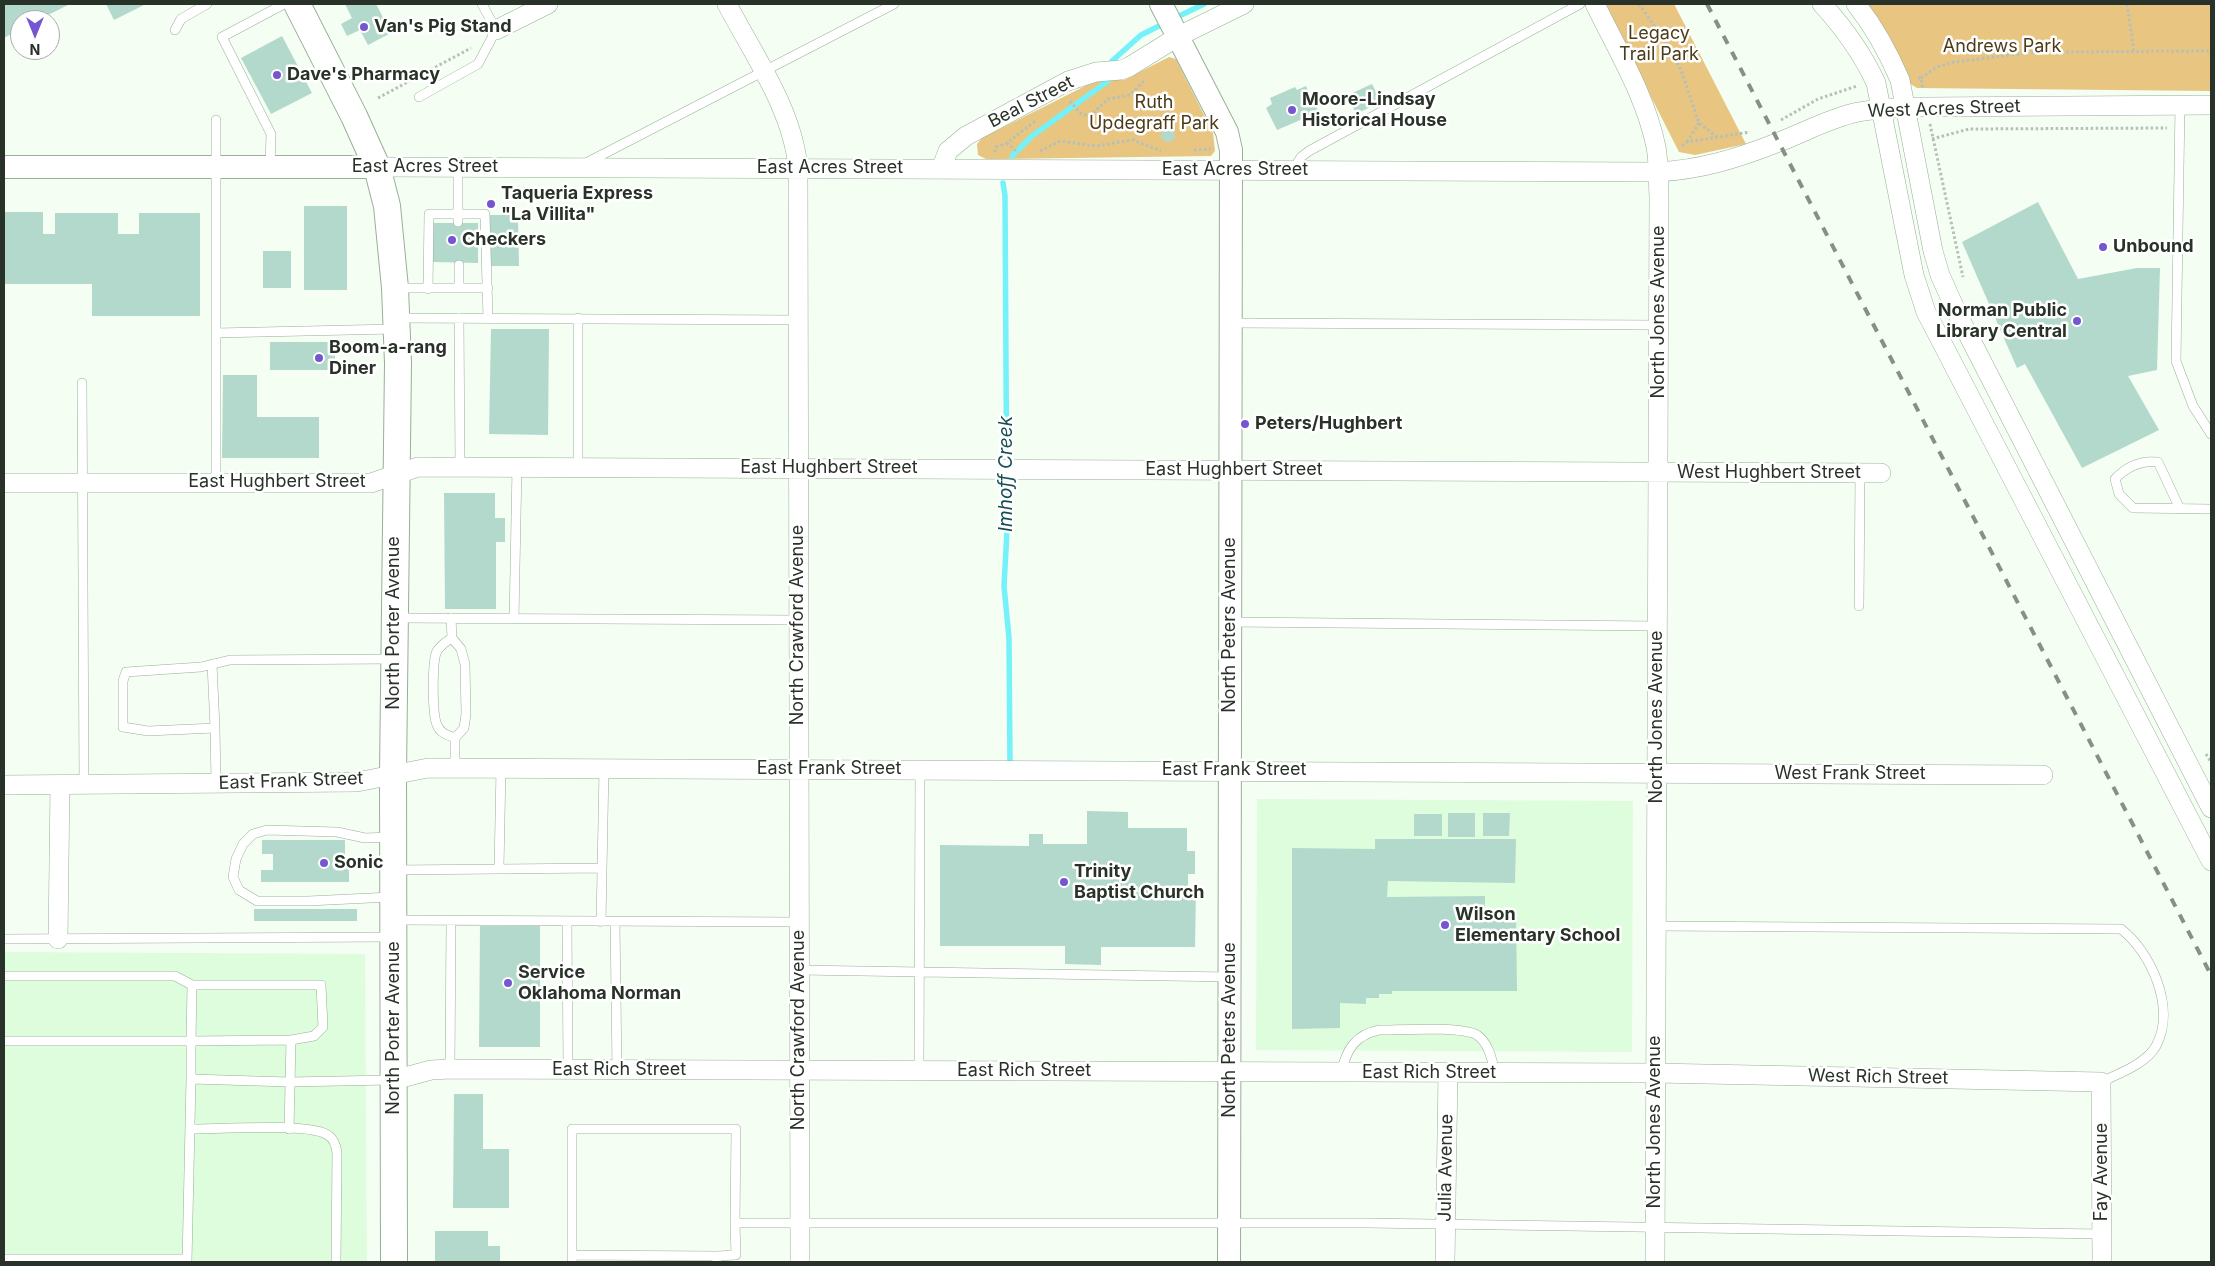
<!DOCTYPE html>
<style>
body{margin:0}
#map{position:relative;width:2215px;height:1266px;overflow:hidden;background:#f4fef3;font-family:Inter,sans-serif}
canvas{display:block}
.frame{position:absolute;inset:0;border:5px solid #293228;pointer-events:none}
.north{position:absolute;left:10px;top:10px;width:50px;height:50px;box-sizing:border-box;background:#fff;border:1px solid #a9ada9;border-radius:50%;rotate:180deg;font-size:14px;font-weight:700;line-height:20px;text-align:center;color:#293228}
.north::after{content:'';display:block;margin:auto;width:18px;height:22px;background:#7656d0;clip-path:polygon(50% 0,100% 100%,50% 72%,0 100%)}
</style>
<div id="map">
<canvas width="2215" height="1266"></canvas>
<div class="frame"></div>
<div class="north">N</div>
</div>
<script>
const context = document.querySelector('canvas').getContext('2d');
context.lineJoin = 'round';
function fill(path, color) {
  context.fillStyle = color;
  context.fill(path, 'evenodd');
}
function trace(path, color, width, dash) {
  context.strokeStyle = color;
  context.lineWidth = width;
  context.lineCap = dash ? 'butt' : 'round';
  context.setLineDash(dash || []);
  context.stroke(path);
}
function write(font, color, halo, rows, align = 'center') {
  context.font = font + ' Inter,sans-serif';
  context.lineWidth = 5;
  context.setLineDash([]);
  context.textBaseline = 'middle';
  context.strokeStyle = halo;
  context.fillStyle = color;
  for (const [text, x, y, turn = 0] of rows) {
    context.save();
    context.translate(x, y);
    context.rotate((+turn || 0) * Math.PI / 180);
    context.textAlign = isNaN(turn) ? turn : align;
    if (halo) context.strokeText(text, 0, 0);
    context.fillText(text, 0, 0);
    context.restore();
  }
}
fill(new Path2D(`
 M1257,799l376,2 -1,251 -376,-2z
 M4,952l361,2 2,308h-363z`), '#defddc');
fill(new Path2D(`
 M1604,4h70l72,140 -51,11 -16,-3z
 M1863,4h348v87l-294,-3 -8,-5z
 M1169,57l7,2 37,74 2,18 -4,5 -212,3h-13l-8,-4 -1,-11 5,-6 115,-58h27z`), '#e8c580');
trace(new Path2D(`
 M1173,19l31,-15
 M1012,156l20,-20 76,-55 3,-19 30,-27 24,-12
 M1003,183l2,13 2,335 -3,55 5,52 1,126`), '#75f1fa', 5.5);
fill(new Path2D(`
 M4,4h66l-32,16h-18v9l-16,9z
 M106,4h40l-32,16z
 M345,4h31l10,19 -2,1 5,10 -21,11 -8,-15 -13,6 -6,-12 11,-6z
 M282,36l30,57 -41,21 -30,-56z
 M1372,84l9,18 -25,12 -8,-19z
 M1306,86l13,26 -42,18 -11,-22 6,-4 -2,-6 25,-11 2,3z
 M1161 135a7 7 0 1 1 14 0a7 7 0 1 1-14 0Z
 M2038,202l40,77 59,-11h23l-3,102 -29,6 31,54 -77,38 -57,-104 -8,4 -55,-126z
 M304,206h43v84h-43z
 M4,212h39v22h12v-21h63v21h21v-21h61v103h-108v-32h-88z
 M489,215h29l1,51h-30z
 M433,223h45v40l-45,-1z
 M263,251h28v37h-28z
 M491,329h58l-1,106 -59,-1z
 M270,342h65v28h-65z
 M223,375h34v42h62v41h-97z
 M444,493h51v25h10v24h-9v67h-51z
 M1087,811l41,1v16h59v23h8v23h-7v16h8l-1,57h-94v18l-36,-1v-18h-125v-101l89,1v-12h14v10h44z
 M1448,813h27v24h-27z
 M1483,813h27l-1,23h-26z
 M1414,814h28v22h-28z
 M1375,839h141l-1,44 -127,-2 -1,16 98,-1v15h31l1,80h-125v3h-13v4h-13v6l-26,-1v25l-48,1v-181l83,1z
 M262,840h83v27h4v15h-88v-12h12v-16h-11z
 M254,909h103v12h-103z
 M480,926h60v121h-61z
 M454,1094h29v55h26v59h-56z
 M435,1231h53v15h12v16h-65z`), '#b3d9cc');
const service = new Path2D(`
 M175,30l6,-11 26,-15
 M419,97l59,-33 18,-34 -14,-26
 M2180,105l-4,256 17,45 18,28
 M216,120v363
 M586,163l308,-159
 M270,166l1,-32 -49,-97 62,-33
 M458,167v55
 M1293,170l8,-13 8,-6 271,-147
 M459,265v23
 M398,288h90
 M428,289l1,-75h56l3,104
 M398,318l400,2
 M459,318l1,149
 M1232,323l427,2
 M216,333l178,-4
 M82,383l2,401
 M578,467v-149
 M2180,509l-22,-47c-17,-2 -31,4 -43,17l4,15 14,14 78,1
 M1859,606l1,-133
 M398,618l400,2
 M451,618l1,20 9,11 4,15 1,50 -2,14 -9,10v30
 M514,619l3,-152
 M1230,622l427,4
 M452,638c-5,3 -11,7 -15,13 -5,9 -5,63 0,74 3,8 10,10 18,13
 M212,664l3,64
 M216,783l-1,-55 -67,3 -25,-4v-46l3,-9 75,-5 29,-7 163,-1
 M390,837l-25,1 -28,-6 -70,-2 -14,4 -10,10 -7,15 -3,18 6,13 18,11h51l83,-4
 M499,868l2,-100
 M396,870l206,-2
 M396,920l402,2
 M567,921l1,149
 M601,922l3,-154
 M615,922l2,148
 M1656,926l465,3c31,24 55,80 35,117 -10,18 -38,28 -55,36
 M4,939l387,-2
 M799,970l431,7
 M4,976h171l17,9 -1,56h-187
 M192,985h129l2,42 -9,9 -23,4 -2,89
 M450,1069l1,-148
 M919,1071l1,-302
 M1341,1072c6,-23 14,-37 38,-42 21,0 82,-4 98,5 12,8 15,25 18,38
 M191,1079v-38l100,-1
 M190,1129c28,0 116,-6 136,5 8,4 10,11 11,19l-1,109
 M572,1255l145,1
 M4,1259h183
 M187,1262l4,-183 98,3 102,-2
 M572,1262v-133h164l-1,94h632l735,11
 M717,1262v-6l19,-1 -1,-32`);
const minor = new Path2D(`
 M727,4c26,50 66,106 71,164l2,1094
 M1595,4c22,45 51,93 61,143 3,15 2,34 3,50l-4,1065
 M1822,4c23,25 40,49 54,79l38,192 12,37 285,549
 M1856,4c19,24 32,48 44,76l33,171 7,24 17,38 254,495
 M496,30l52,-26
 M377,167l1280,5c43,-2 82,-14 122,-30 26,-10 51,-24 79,-30 22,-4 46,-5 68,-5l285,-2
 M941,169l7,-18 18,-15 102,-55 28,-9 25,-2 8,-3 50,-31 65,-32
 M4,483h367l47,-16 1463,6
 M4,785l353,-3 71,-14 1615,7
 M58,939l2,-154
 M394,1080l37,-10 19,-1 1205,4 446,9 1,180
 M1445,1262l3,-189`);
const tertiary = new Path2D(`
 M1161,4l66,128 4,18 -2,1112
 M4,167h373`);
const secondary = new Path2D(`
 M297,4l57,112 23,51 10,39 8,82 3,75 -5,410 1,489`);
trace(service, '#98af96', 10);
trace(minor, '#98af96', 20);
trace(tertiary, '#98af96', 24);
trace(secondary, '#98af96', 28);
trace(new Path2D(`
 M1639,4l31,44 12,25 17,50 18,14
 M2127,4l7,48
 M1918,78h3l2,11
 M1921,78l16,-11 17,-5 80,-10 177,-1
 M378,98l93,-50
 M1070,101l9,11 5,3h7l17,-16 22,-4 16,-16
 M1781,120l37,-21 39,-13
 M1930,124l33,153
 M1932,139l37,-10 198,-1
 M1687,142l12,-19
 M1682,146l5,-4 63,-10
 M1194,150l17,-1
 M1016,151l-9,-8 28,-22
 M1040,151l20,-10 36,5 37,-6 28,11
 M995,152l1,-5 11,-4
 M2206,754l5,8`), '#b7c0b6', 3, [2.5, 2.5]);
trace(service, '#fff', 9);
trace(minor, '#fff', 19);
trace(tertiary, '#fff', 22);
trace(secondary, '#fff', 26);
trace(new Path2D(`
 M1707,4l504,971`), '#879086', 4, [9, 9]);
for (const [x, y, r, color] of [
 [364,27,5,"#7656d0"],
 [277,75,5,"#7656d0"],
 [1292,110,5,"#7656d0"],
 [491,204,5,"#7656d0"],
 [452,240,5,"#7656d0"],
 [2103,247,5,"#7656d0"],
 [2077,321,5,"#7656d0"],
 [319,358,5,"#7656d0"],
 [1245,424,5,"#7656d0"],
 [324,863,5,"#7656d0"],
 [1064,882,5,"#7656d0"],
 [1445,925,5,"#7656d0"],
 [508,983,5,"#7656d0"]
]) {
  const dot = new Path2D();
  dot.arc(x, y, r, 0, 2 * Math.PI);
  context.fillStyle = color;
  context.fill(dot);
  trace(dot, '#fff', 2);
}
write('bold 18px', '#293228', '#fff', [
 ["Van's Pig Stand",374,27],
 ["Dave's Pharmacy",287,75],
 ["Moore-Lindsay",1302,100],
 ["Historical House",1302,121],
 ["Taqueria Express",501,194],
 ["\"La Villita\"",501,215],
 ["Checkers",462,240],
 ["Unbound",2113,247],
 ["Norman Public",2067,311,"right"],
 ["Library Central",2067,332,"right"],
 ["Boom-a-rang",329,348],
 ["Diner",329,369],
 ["Peters/Hughbert",1255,424],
 ["Sonic",334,863],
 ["Trinity",1074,872],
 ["Baptist Church",1074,893],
 ["Wilson",1455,915],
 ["Elementary School",1455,936],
 ["Service",518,973],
 ["Oklahoma Norman",518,994]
], 'left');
write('18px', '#4c3b18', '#fff', [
 ["Legacy",1659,34],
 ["Trail Park",1659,55],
 ["Andrews Park",2002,47],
 ["Ruth",1154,103],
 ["Updegraff Park",1154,124]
]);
write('18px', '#293228', '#fff', [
 ["Beal Street",1031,102,-27],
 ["West Acres Street",1944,109,-2],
 ["East Acres Street",425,167],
 ["East Acres Street",830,168],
 ["East Acres Street",1235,170],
 ["North Jones Avenue",1659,312,-90],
 ["East Hughbert Street",829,468],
 ["East Hughbert Street",1234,470],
 ["West Hughbert Street",1769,473],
 ["East Hughbert Street",277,482],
 ["North Porter Avenue",394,623,-90],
 ["North Crawford Avenue",798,625,-90],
 ["North Peters Avenue",1230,625,-90],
 ["North Jones Avenue",1657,717,-90],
 ["East Frank Street",829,769],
 ["East Frank Street",1234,770],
 ["West Frank Street",1850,774],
 ["East Frank Street",291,781,-2],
 ["North Porter Avenue",394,1028,-90],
 ["North Crawford Avenue",799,1030,-90],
 ["North Peters Avenue",1230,1030,-90],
 ["East Rich Street",619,1070],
 ["East Rich Street",1024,1071],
 ["East Rich Street",1429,1073],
 ["West Rich Street",1878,1077,1],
 ["North Jones Avenue",1655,1122,-90],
 ["Julia Avenue",1446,1168,-89],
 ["Fay Avenue",2102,1172,-90]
]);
write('italic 19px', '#164e52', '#fff', [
 ["Imhoff Creek",1006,474,-90]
]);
</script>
